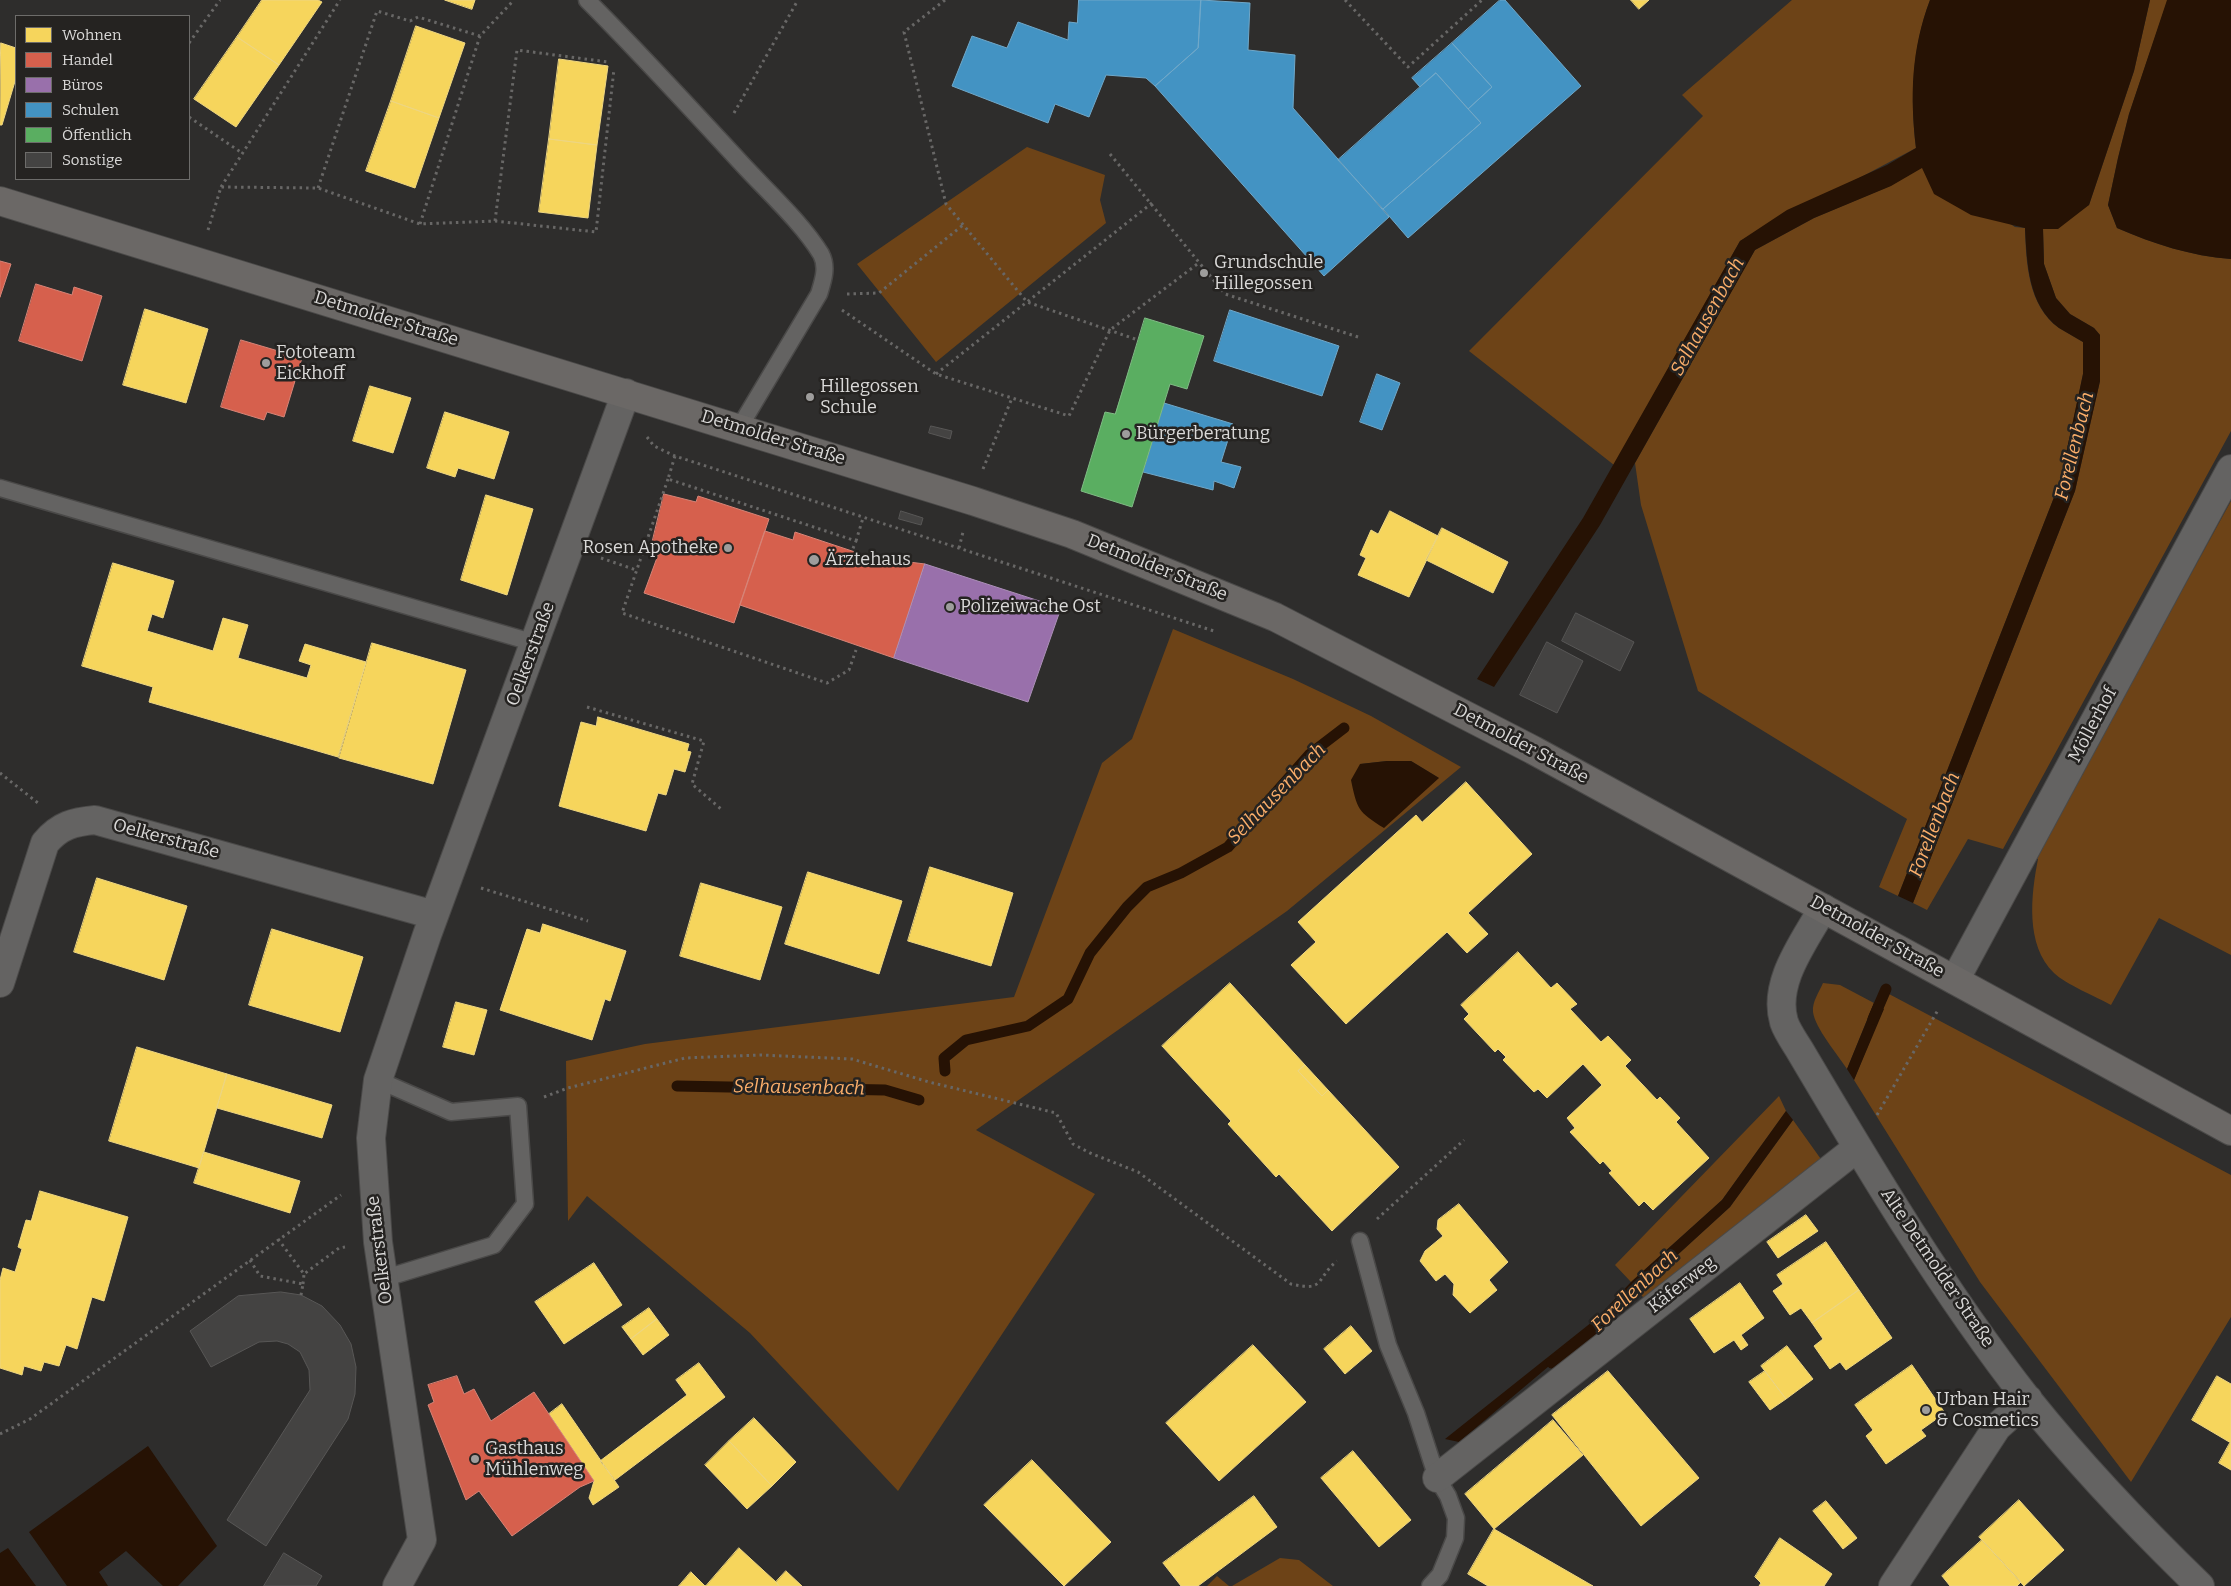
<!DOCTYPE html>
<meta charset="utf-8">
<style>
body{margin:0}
#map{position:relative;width:2231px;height:1586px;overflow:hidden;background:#2e2d2c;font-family:Bitter,serif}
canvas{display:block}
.legend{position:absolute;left:15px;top:15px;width:175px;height:165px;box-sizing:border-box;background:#252321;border:1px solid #6d6c6a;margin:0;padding:6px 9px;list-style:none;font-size:15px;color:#dad9d8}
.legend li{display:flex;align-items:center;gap:10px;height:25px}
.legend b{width:25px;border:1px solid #6d6c6a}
</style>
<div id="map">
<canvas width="2231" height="1586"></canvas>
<ul class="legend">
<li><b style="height:14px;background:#f6d55c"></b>Wohnen</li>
<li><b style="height:14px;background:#d6604d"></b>Handel</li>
<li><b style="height:14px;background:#9970ab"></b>Büros</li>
<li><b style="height:14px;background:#4393c3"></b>Schulen</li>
<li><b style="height:14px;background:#5aae61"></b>Öffentlich</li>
<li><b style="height:14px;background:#444342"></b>Sonstige</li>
</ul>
</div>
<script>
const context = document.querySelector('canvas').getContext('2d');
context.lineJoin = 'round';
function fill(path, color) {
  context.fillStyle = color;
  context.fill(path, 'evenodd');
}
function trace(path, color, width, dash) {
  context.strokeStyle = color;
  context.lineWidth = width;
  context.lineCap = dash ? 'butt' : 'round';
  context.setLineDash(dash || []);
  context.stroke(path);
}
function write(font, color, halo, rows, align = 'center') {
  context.font = font + ' Bitter,serif';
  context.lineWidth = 5;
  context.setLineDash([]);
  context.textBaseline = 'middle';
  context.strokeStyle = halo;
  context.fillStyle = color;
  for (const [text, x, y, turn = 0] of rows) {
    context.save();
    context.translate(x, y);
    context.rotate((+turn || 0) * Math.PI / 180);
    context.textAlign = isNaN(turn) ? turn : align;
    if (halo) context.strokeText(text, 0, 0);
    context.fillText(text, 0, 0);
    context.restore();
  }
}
fill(new Path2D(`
 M1792,0h138c-18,48 -20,98 -14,148l-176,93 -126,224 -145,-114 234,-235 -21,-21z
 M2150,0h17v2l-38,112 -11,44 -10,47 9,23c37,16 74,28 114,31v172l-228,418 -35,-10 -41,71 -14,-7 162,-412 25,-110v-46l-6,-7 -24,-14 -14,-16 -12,-34 -1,-35 46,-24 45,-134z
 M1027,147l78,28 -5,25 6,23 -170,139 -79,-98z
 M1922,167l93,60 10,1c1,35 3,78 34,100 8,5 16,9 24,14v32l-23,108 -162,414 -19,-9 28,-68 -209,-128 -57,-186 -6,-42 120,-213 59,-32 76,-32z
 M2231,501v454l-72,-37 -48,87c-14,-8 -46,-21 -57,-32 -29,-28 -23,-78 -16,-114l-3,-1z
 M1173,629l120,50 78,37 90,51 -174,144 -311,219 119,64 -197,297 -148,-158 -163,-137 -19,25 -2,-160 79,-17 369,-47 88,-234 30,-24zM1387,761h24l28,17 -79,-14z
 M1823,983l17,2 34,18 -27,66c-9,-14 -32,-41 -34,-57 -1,-10 6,-20 10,-29z
 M1889,994l342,181v142l-100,165 -151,-200 -126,-202z
 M1779,1096l7,15 -64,89 -91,82 -16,-17z
 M1793,1120l30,42 -176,140 -9,-11 92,-84z
 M1280,1558l19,2 34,26h-101z
 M1217,1576l12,10h-22z`), '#6d4317');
fill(new Path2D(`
 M1930,0h220l-16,71 -45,134 -31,24h-15l1,35 12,34 14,16 24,14 6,7v46l-25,110 -162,412 -15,-7 162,-414 23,-108v-32c-8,-5 -16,-9 -24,-14 -31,-23 -32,-65 -34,-100l-54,-13 -37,-21 -12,-26 -31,18 -77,32 -59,32 -155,275 -106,162 -17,-8 106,-161 157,-277 47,-31 100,-45 29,-17c-6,-52 -5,-98 14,-148z
 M2167,0h64v259c-40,-3 -77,-15 -114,-31l-9,-23 10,-47 11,-44z
 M1387,761h24l28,17 -55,50c-26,-16 -27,-19 -33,-48l9,-16z
 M1874,1003l10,6 -30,71 -7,-11z
 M1786,1111l7,9 -63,87 -92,84 -179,151 -14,-3 152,-121 34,-36 91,-82z
 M148,1446l69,100 -39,40h-15l-37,-35 -27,21 9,14h-41l-38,-54z
 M8,1548l28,38h-36v-33z`), '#261204');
const homes = new Path2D(`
 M262,0h56l4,2 -43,63 -42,-28z
 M445,0h30l-3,9z
 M1631,0h18l-10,9z
 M416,26l49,17 -26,75 -48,-17z
 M237,37l42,28 -43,62 -42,-28z
 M1,43l15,5v30l-14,47h-2z
 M559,59l49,7 -11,79 -48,-6z
 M391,101l48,17 -24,70 -49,-17z
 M549,139l48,6 -9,73 -49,-6z
 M145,309l63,20 -22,74 -63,-18z
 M370,386l41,12 -18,55 -40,-12z
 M445,412l64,20 -15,47 -36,-11 -3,9 -28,-9z
 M486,495l47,14 -26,86 -46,-15z
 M1390,511l48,25 -29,61 -51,-22 8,-17 -6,-3 11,-25 7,4z
 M1442,528l66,34 -15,31 -67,-33z
 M113,563l61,18 -11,37 -11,-4 -5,17 66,20 10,-33 25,7 -10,33 69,20 4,-13 -12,-4 6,-17 61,18 -28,95 -189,-55 4,-15 -71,-21z
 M372,643l94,27 -33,114 -94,-26z
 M598,717l91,27 -2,7 4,1 -6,20 -11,-3 -8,26 -8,-2 -12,38 -87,-25 22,-84 15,4z
 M1466,782l66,72 -64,59 20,21 -21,19 -20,-21 -101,92 -55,-59 25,-23 -18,-20 118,-107 6,7z
 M930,867l83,26 -22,73 -83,-25z
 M808,872l94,29 -23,73 -94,-30z
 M97,878l90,28 -23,74 -90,-28z
 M701,883l81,24 -22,73 -80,-24z
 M543,924l83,27 -16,50 -5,-2 -13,41 -92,-30 27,-81 13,4z
 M272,929l91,28 -23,75 -91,-27z
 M1518,952l33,36 6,-5 20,21 -7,5 31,33 7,-6 23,24 -6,6 32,34 3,-3 20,21 -4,4 33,36 -56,52 -9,-9 -5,5 -30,-33 3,-2 -9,-10 -3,3 -30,-32 5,-4 -8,-10 35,-33 -19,-21 -36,34 -9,-9 -4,3 -31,-32 3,-3 -8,-8 -3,3 -31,-33 5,-5 -8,-9z
 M1230,983l75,82 -7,6 24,25 6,-6 71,77 -67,64 -53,-57 -3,3 -48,-53 3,-3 -69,-75z
 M456,1002l31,8 -13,45 -31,-8z
 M137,1047l90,27 -28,94 -90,-27z
 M1305,1065l23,25 -6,6 -24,-25z
 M227,1074l105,31 -10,33 -105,-30z
 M204,1152l96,29 -10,32 -96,-30z
 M40,1191l88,26 -24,84 -12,-4 -15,52 -11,-4 -7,21 -15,-4 -3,9 -17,-5 -2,9 -22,-7v-88l3,-12 12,4 7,-23 -4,-2 8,-27 5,1z
 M1459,1204l49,58 -19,18 8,10 -27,23 -17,-18 1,-11 -9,-10 -9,7 -16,-20 5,-10 18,-15 -6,-7 1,-9z
 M1806,1215l12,16 -40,27 -11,-16z
 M1826,1242l33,48 -47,33 -11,-15 -11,7 -17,-24 10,-7 -6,-9z
 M594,1263l28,42 -58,39 -29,-42z
 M1740,1283l24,35 -23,17 7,10 -7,5 -7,-10 -20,13 -24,-34z
 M1859,1290l33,48 -46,32 -6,-8 -10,7 -16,-23 9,-7 -11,-16z
 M649,1308l8,11 -26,20 -9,-12z
 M657,1319l12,16 -26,20 -12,-16z
 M1351,1326l21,25 -27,23 -21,-25z
 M1253,1345l53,57 -87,79 -53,-58z
 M1787,1346l26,33 -27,20 -25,-33z
 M699,1363l26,34 -110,83 -15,-19 87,-66 -11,-15z
 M1912,1365l33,48 -24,17 5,6 -40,28 -20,-28 7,-6 -18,-25z
 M1608,1371l91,107 -58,48 -89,-111z
 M1765,1371l21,28 -16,11 -21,-28z
 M2217,1376l14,8v59l-39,-23z
 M562,1404l57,83 -26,18 -4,-7 5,-17 -45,-67z
 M754,1418l42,44 -24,24 -43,-45z
 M1553,1420l30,35 -89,74 -29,-35z
 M729,1441l43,45 -25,23 -42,-44z
 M2230,1443h1v27l-12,-7z
 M1353,1451l58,69 -32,27 -58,-69z
 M1032,1460l79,82 -47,44 -80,-81z
 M1254,1496l23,31 -79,59h-17l-18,-23z
 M2019,1500l45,50 -40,36 -45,-49z
 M1826,1501l31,37 -14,11 -30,-38z
 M1494,1529l99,57h-105l-20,-12z
 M1780,1538l52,36 -8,12h-65l2,-3 -6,-6z
 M1982,1540l39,42 -4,4h-67l-8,-10z
 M739,1548l37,34 3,4h-73z
 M786,1571l16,15h-23l-3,-4z
 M691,1572l14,14h1h-27z`);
fill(homes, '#f6d55c');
trace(homes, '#eed681', 1);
const shops = new Path2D(`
 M0,261l11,3 -11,33z
 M36,284l36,11 2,-8 28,9 -20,65 -63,-20z
 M241,340l61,18 -18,59 -17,-5 -3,8 -43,-13z
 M664,494l32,8 2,-6 71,23 -35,104 -90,-30 14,-38 -8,-3z
 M765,531l28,9 2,-8 102,34 12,-4 16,2 -31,94 -154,-53z
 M457,1376l7,18 10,-5 17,32 43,-29 60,89 -14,6 -68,49 -33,-45 -13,9 -38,-95 6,-3 -6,-17z`);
fill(shops, '#d6604d');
trace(shops, '#d78477', 1);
const offices = new Path2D(`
 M925,564l136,44 -33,94 -134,-44z`);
fill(offices, '#9970ab');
trace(offices, '#ac90b8', 1);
const schools = new Path2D(`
 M1079,0h122l-3,48 -43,38 -9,-8 -40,-3 -17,42 -34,-13 -7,19 -96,-37 20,-50 35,12 11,-26 50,18 1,-18 8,1z
 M1201,0l49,3 -2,47 47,5 -2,53 96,109 -65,59 -169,-190 43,-38z
 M1500,0h5l76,86 -173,152 -25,-29 98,-86 -13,-14 24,-22 -40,-44z
 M1452,43l40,44 -24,22 -32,-36 -16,14 -8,-9z
 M1436,73l45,50 -98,86 -45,-49z
 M1230,310l109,36 -17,50 -108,-35z
 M1377,374l23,9 -18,47 -22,-8z
 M1164,403l69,21 -12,38 20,5 -7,21 -20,-7 -1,9 -70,-18z`);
fill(schools, '#4393c3');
trace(schools, '#70a8c9', 1);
const public = new Path2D(`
 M1145,318l59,18 -17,53 -17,-5 -38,123 -51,-16 24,-79 10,2z`);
fill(public, '#5aae61');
trace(public, '#80bb85', 1);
trace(new Path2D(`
 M1873,1019l13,-30
 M945,1071l-1,-13 22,-18 62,-14 40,-27 22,-46 37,-46 20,-20 34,-14 47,-26 82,-93 34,-26
 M677,1086l208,4 34,10
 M1552,1363l43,-34 18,-19`), '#261204', 11);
const building = new Path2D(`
 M931,426l21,5 -2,8 -21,-6z
 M901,511l22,7 -2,7 -22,-6z
 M1576,613l58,29 -14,29 -58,-30z
 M1547,642l36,19 -26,52 -37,-18z
 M281,1292l20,3 21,11 18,19 11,19 5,23 -1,27 -7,25 -82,127 -39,-26 83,-130 -1,-20 -9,-18 -12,-8 -11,-3 -18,1 -48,25 -21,-36 48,-35z
 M284,1553l38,23 -6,10h-52z`);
fill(building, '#444342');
trace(building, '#585756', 1);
const lane = new Path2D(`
 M587,0c54,54 105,110 156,165 25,27 59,58 78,89 7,13 2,27 -2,40l-80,134
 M0,488l535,155
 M378,1080l73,32 67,-6 7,98 -31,41 -112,34
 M1360,1241l28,104 28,68 21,65 11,18 8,22 -1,20 -15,37 -10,11`);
const street = new Path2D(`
 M1823,908c-18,33 -51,74 -39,114 3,9 10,19 15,27 71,120 143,241 229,351 53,66 111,127 172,186
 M1955,980l276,-511
 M0,983l45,-140c15,-18 29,-21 50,-23l339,95
 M1437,1478l420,-330
 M397,1586l25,-46 -44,-298 -7,-104 7,-58 49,-145 199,-542
 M1893,1586l104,-159 31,-28`);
const secondary = new Path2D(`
 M0,201l973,300 99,33 203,83 258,133 698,381`);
trace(lane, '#4a4948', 19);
trace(street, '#4a4948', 30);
trace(secondary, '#4a4948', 30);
trace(new Path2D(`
 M945,0l-41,32 42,172 81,98 111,38
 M1345,0l63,67 74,-67
 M189,43l31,-43
 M734,113l64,-113
 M189,117l53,36
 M1110,154l115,140 136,44
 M221,187l119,-187
 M318,188l59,-177 33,10 8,-4 62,19
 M495,221l22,-171 91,12
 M420,224l60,-188 34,-36
 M208,230l13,-43 97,1 102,36 75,-3 101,11 18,-163
 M847,294l32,-1 84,-68
 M842,310l94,64 133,42 41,-86 90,-68
 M936,374l216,-171
 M647,437l7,9 21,10 539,175
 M675,456l-7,23 188,62 -4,10
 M983,469l29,-71
 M668,479l-46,134 205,70 22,-13 7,-20
 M856,541l7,-23
 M959,548l4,-16
 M601,558l35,12
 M587,707l117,34 -12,43 29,25
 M0,773l38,30
 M481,888l107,33
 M544,1097l24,-9 117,-30 75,-3 92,4 77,23 127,31 17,31 17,9 48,19 153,112c35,8 24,-5 46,-23
 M1877,1115l61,-105
 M1377,1219l87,-79
 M278,1239l26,35 35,-26 6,-1
 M250,1260l10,16 43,8 -2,11
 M303,1284l1,-10
 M0,1434l30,-15 311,-224`), '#686766', 3, [2.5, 4]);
trace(lane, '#646362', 16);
trace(street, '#646362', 28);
trace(secondary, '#6b6866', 28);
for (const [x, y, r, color] of [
 [1204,273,5,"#9e9d9c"],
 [266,363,5,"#9e9d9c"],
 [810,397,5,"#9e9d9c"],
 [1126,434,5,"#9e9d9c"],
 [728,548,5,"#9e9d9c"],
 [814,560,6,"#9e9d9c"],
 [950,607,5,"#9e9d9c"],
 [1926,1410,5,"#9e9d9c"],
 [475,1459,5,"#9e9d9c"]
]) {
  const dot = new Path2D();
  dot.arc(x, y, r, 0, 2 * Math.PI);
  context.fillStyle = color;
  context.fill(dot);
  trace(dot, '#252321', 2);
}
write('18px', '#dad9d8', '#252321', [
 ["Grundschule",1214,263],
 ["Hillegossen",1214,284],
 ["Fototeam",276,353],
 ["Eickhoff",276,374],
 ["Hillegossen",820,387],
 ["Schule",820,408],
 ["Bürgerberatung",1136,434],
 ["Rosen Apotheke",718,548,"right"],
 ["Ärztehaus",825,560],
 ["Polizeiwache Ost",960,607],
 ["Urban Hair",1936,1400],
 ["& Cosmetics",1936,1421],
 ["Gasthaus",485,1449],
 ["Mühlenweg",485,1470]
], 'left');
write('18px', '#dad9d8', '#252321', [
 ["Detmolder Straße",386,319,17],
 ["Detmolder Straße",773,438,17],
 ["Detmolder Straße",1157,568,22],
 ["Oelkerstraße",531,654,-70],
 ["Möllerhof",2093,725,-62],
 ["Detmolder Straße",1521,744,28],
 ["Oelkerstraße",166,839,15],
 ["Detmolder Straße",1877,937,29],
 ["Oelkerstraße",380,1250,-97],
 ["Alte Detmolder Straße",1937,1268,56],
 ["Käferweg",1682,1285,-38]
]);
write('italic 19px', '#fbae6a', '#252321', [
 ["Selhausenbach",1708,317,-61],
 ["Forellenbach",2075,446,-76],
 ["Selhausenbach",1277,794,-46],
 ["Forellenbach",1935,825,-69],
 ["Selhausenbach",799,1088,1],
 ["Forellenbach",1635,1291,-43]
]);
</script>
